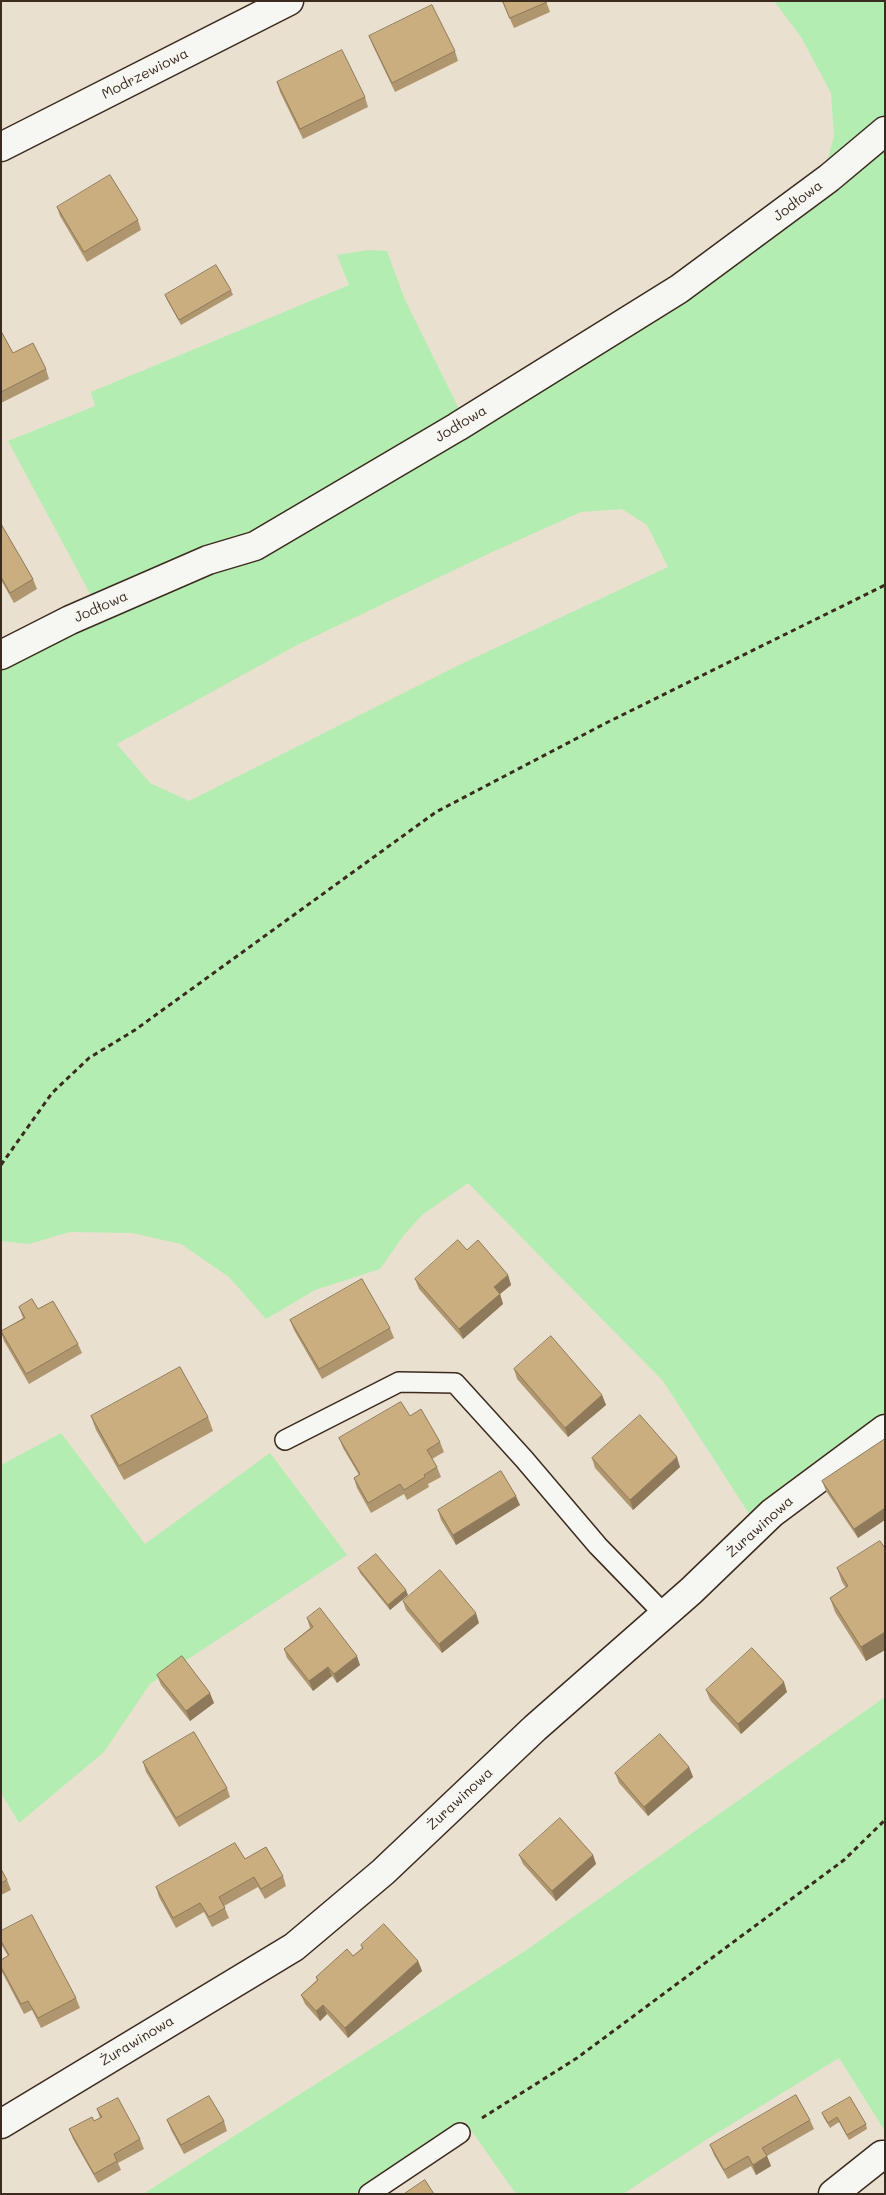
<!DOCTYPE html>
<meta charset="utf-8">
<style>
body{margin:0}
#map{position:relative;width:886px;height:2195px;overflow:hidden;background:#e9e0d0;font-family:Mali,sans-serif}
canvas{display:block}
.frame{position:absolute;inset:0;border:2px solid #3b2a1e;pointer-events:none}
</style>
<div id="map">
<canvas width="886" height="2195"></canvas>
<div class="frame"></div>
</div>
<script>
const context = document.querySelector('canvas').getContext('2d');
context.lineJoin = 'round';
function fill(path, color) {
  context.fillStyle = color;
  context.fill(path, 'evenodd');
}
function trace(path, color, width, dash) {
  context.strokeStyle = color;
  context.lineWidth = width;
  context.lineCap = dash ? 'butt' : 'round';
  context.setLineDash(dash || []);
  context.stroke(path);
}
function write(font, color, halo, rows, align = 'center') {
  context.font = font + ' Mali,sans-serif';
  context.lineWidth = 4;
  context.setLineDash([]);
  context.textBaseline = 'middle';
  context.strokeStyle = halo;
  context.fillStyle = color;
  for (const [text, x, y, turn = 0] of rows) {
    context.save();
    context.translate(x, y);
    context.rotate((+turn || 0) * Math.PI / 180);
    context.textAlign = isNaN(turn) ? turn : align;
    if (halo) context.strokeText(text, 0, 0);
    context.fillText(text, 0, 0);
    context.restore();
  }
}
fill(new Path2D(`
 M774,1h111v121l-61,52 10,-38 -3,-43 -30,-56z
 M885,142v1270l-133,106 -89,-137 -195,-198 -46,32 -18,20 -24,34 -65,21 -49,29 -37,-42 -48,-33 -49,-11 -62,-1 -41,12 -28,-3v-575l81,-43 170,-68zM622,509l25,16 21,42 -213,100 -266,134 -39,-18 -33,-39 182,-100 191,-91 91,-41z
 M368,250l19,1 18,49 57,115 -210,124 -158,62 -86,-160 87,-35 -4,-14 258,-107 -12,-30z
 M61,1433l84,111 125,-91 77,102 -197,129 -46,68 -85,71 -18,-30v-328z
 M885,1697v434l-46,-73 -130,80 -86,56h-107l-52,-74 -110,74h-211l382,-243z`), '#b4edb1');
const service = new Path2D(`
 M285,1440l114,-58 56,1 69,76 74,87 67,69
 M369,2194l91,-61`);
const minor = new Path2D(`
 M1,147l288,-146
 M1,655l69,-35 138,-60 47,-14 202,-119 222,-138 150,-111 56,-47
 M1,2124l293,-177 89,-75 152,-144 156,-137 81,-78 113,-84
 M833,2194l49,-39`);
trace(service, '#3b2a1e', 22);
trace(minor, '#3b2a1e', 31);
trace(new Path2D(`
 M1,1165l51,-72 37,-35 46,-28 301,-218 170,-89 279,-138
 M482,2118l95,-60 267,-198 41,-40`), '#3b2a1e', 3, [5, 4]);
trace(service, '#f6f6f2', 19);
trace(minor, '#f6f6f2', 28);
fill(new Path2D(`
 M502,1h44l4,11 -36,16z
 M369,36l86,15 3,10 -63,31 -22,-46z
 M277,82l88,15 3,10 -65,32 -23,-47z
 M57,207l81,13 3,10 -54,32 -27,-46z
 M231,290l2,5 -52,30 -14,-25 -2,-5z
 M1,331l12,22 33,16 3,10 -48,24z
 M1,524l32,55 4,10 -23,14 -13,-23z
 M467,1250l41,25 3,10 -11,9 3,10 -40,35 -44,-50 -4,-10z
 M19,1307l19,2 40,35 4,9 -53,31 -25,-43 -3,-9 22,-14z
 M290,1320l100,8 4,10 -72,41 -28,-49z
 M514,1369l88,26 4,10 -38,32 -51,-58z
 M91,1416l117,1 5,14 -89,49 -28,-50z
 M410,1416l30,26 4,10 -12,7 5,8 4,10 -13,7 1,3 -22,13 -3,-6 -33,19 -14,-25 -3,-10 5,-3 -16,-27 -4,-10z
 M885,1439l-27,99 -32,-47 -4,-10z
 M592,1458l88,9 -47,43 -38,-42z
 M520,1505l-64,40 -15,-25 -3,-10z
 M885,1548v102l-19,11 -31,-49 -5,-14 16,-10 -4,-6 -5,-14z
 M358,1568l50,27 -18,15 -30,-37z
 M403,1601l76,22 -37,30 -36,-43z
 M307,1618l53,47 -23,18 -5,-7 -19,15 -26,-33 -3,-9 26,-21z
 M157,1675l57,28 -24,18 -29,-36z
 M706,1690l81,2 -46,42 -31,-34z
 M143,1762l84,26 3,9 -51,30 -33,-55z
 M689,1767l4,10 -45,39 -29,-33 -4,-10z
 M519,1855h74l3,9 -40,37 -33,-37z
 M245,1859l38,17 3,10 -21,13 -7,-12 -34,19 5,12 -17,9 -8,-15 -28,16 -17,-31 -3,-10z
 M1,1869l6,11 4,10 -10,5z
 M1,1931l75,67 4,10 -39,20 -9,-18 -8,4 -23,-44v-10l7,-4 -7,-12z
 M361,1945l57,16 4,10 -74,67 -21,-24 -7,7 -15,-17 -4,-9 16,-15 -1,-3 37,-21 9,-8z
 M97,2109l43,30 4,10 -26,14 3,7 -23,13 -25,-44 -4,-10 25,-8 6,-3z
 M822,2113l44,11 1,5 -18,11 -10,-18 -9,6 -6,-10z
 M167,2120l57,1 3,10 -43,23 -13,-24z
 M810,2120l4,9 -47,27 4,10 -15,9 -5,-9 -23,13 -14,-24 -4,-10z`), '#af966e');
fill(new Path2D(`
 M508,1275l3,10 -11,9 3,10 -40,35 -4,-10 35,-42z
 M602,1395l4,10 -38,32 -3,-9z
 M677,1457l3,10 -47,43 -3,-10z
 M516,1496l4,9 -64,40 -3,-10z
 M885,1508v12l-27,18 -4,-9z
 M406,1590l2,5 -18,15 -2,-5z
 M476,1613l3,10 -37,30 -3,-9z
 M885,1632v18l-19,11 -5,-14z
 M357,1656l3,9 -23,18 -3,-9z
 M328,1667l4,9 -19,15 -4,-10z
 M784,1682l3,10 -46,42 -3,-10z
 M210,1693l4,10 -24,18 -4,-10z
 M689,1767l4,10 -45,39 -4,-9z
 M593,1855l3,9 -40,37 -4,-10z
 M418,1961l4,10 -74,67 -3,-10z
 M323,2005l4,9 -7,7 -4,-10z
 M767,2156l4,10 -15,9 -3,-10z`), '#8e7a5a');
const building = new Path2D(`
 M503,1h43l1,1 -37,16z
 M432,5l23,46 -63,32 -23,-47z
 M342,50l23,47 -65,32 -23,-47z
 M110,175l28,45 -54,32 -27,-45z
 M216,265l15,25 -52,30 -14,-25z
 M1,331l12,22 20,-10 13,26 -45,23z
 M1,524l32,55 -23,14 -9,-16z
 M458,1240l9,10 11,-10 30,35 -14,12 6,7 -41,35 -44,-50z
 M362,1279l28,49 -71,41 -29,-49z
 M32,1299l6,10 15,-8 25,43 -52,30 -25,-43 24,-13 -6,-11z
 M551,1336l51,59 -37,33 -51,-59z
 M180,1367l28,50 -89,49 -28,-50z
 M401,1402l9,14 11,-7 19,33 -13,8 10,17 -13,8 1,2 -21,13 -4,-6 -32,19 -14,-25 6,-4 -21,-36z
 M640,1415l37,42 -47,43 -38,-42z
 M885,1439v69l-31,21 -32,-48z
 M501,1471l15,25 -63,39 -15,-25z
 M880,1541l5,7v84l-24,15 -31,-49 18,-12 -11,-18z
 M376,1554l30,36 -18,15 -30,-37z
 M440,1570l36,43 -37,31 -36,-43z
 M320,1608l37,48 -23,18 -6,-7 -19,14 -25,-32 29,-22 -6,-9z
 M752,1648l32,34 -46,42 -32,-34z
 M182,1656l28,37 -24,18 -29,-36z
 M194,1732l33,56 -51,30 -33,-56z
 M660,1734l29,33 -45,40 -29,-34z
 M560,1818l33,37 -41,36 -33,-36z
 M235,1843l10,16 21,-12 17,29 -22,13 -7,-12 -35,20 6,11 -16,9 -9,-14 -27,15 -17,-31z
 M1,1869l6,11 -6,3z
 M32,1915l44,83 -38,20 -10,-17 -7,3 -20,-37v-7l8,-5 -8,-14v-10z
 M384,1924l34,37 -73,67 -22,-23 -7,6 -15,-16 17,-15 -2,-3 31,-28 6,7 10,-8 -2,-3z
 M796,2095l14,25 -48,28 5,8 -14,9 -5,-9 -24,14 -14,-25z
 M209,2096l15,25 -43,24 -14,-25z
 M850,2097l16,27 -19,11 -10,-18 -9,6 -6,-10z
 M118,2098l22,41 -26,15 3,7 -23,13 -25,-45 23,-12 2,4 8,-4 -5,-8z
 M425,2180l9,14h-30z`);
fill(building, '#cbae80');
trace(building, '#8e7a5a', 1);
write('14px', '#3b2a1e', '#f6f6f2', [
 ["Modrzewiowa",145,74,-27],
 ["Jodłowa",798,201,-37],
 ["Jodłowa",461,424,-31],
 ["Jodłowa",101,607,-24],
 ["Żurawinowa",760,1527,-42],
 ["Żurawinowa",460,1799,-43],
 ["Żurawinowa",137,2041,-31]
]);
</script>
